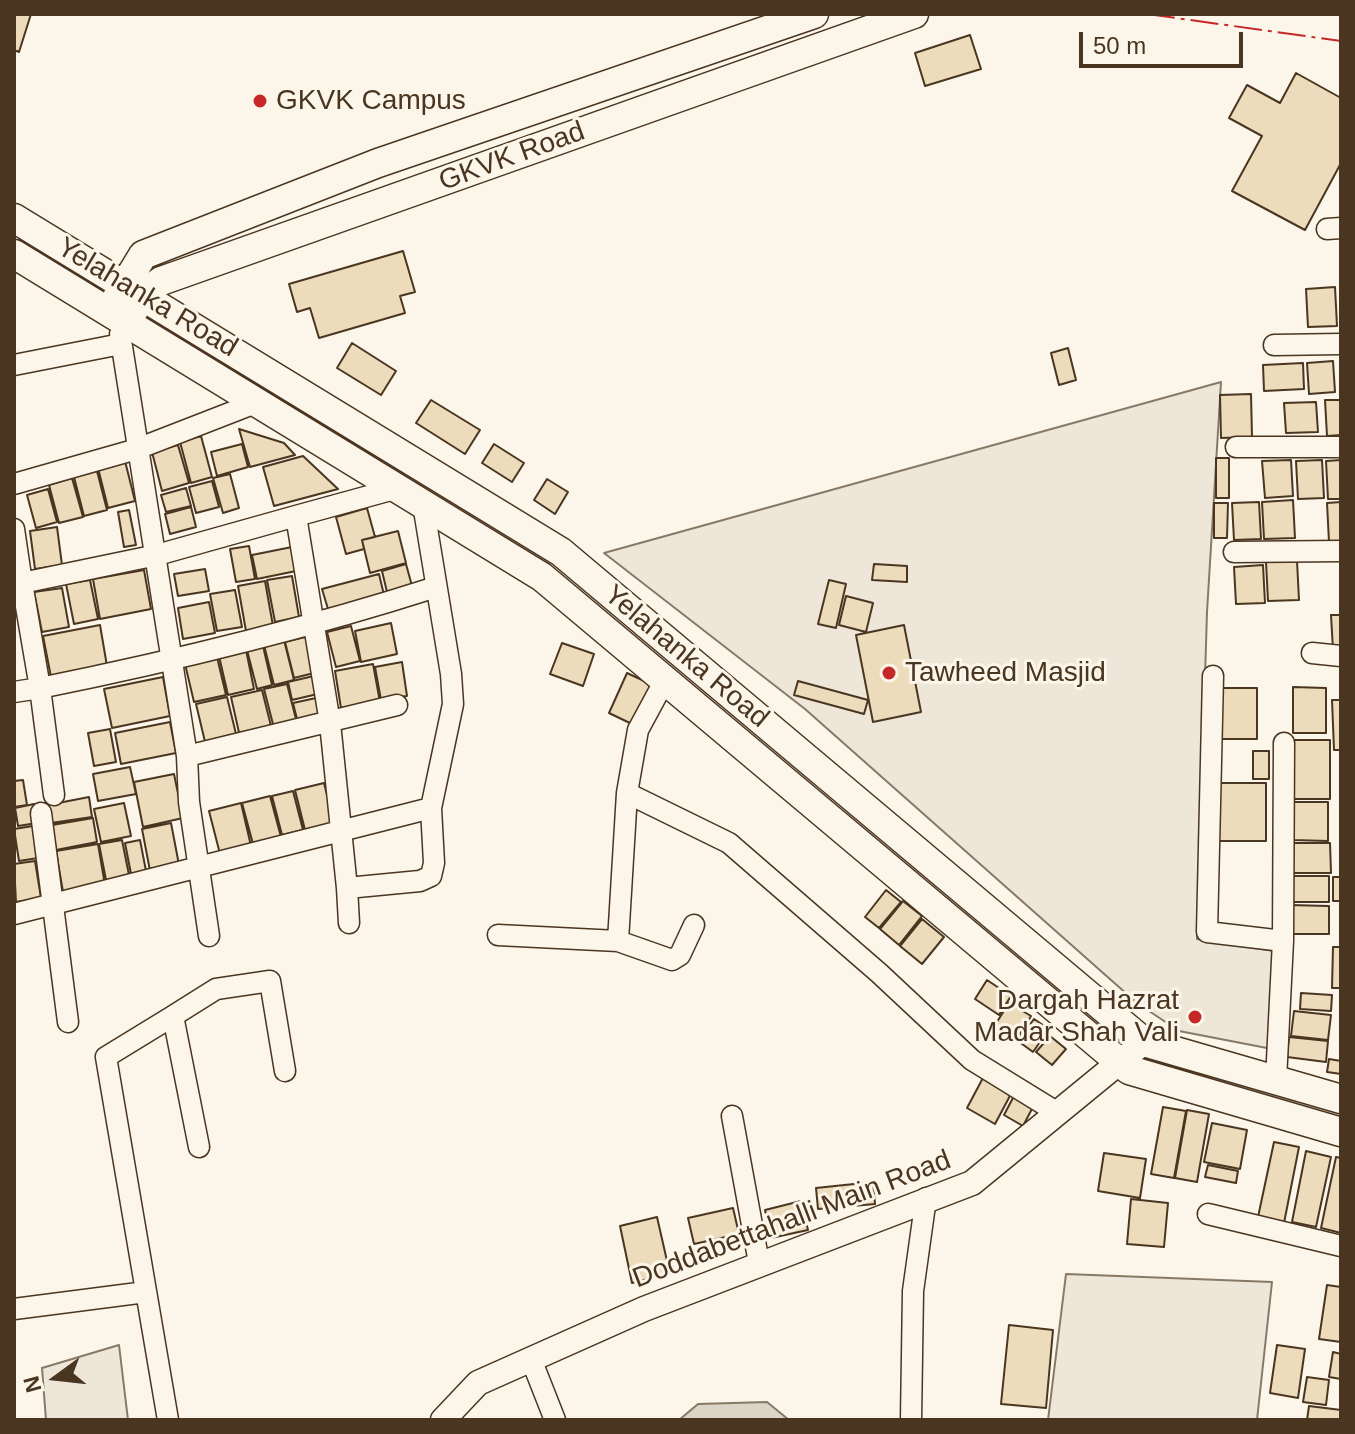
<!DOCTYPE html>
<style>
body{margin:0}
#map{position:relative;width:1355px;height:1434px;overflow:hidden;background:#fbf6e9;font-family:Arial,sans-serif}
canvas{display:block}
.frame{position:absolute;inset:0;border:16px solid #4a3520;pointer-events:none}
.north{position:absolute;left:16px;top:1338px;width:80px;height:80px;-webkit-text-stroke:6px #fbf6e9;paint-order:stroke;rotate:255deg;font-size:22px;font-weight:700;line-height:32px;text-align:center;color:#4a3520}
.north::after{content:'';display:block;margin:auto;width:28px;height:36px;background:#4a3520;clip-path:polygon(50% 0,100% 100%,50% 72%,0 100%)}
.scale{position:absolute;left:1079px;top:32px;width:164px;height:36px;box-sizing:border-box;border:4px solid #4a3520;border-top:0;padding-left:10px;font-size:24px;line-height:28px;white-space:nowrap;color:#4a3520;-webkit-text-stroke:6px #fbf6e9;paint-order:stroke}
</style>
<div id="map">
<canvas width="1355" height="1434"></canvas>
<div class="frame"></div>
<div class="north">N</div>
<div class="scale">50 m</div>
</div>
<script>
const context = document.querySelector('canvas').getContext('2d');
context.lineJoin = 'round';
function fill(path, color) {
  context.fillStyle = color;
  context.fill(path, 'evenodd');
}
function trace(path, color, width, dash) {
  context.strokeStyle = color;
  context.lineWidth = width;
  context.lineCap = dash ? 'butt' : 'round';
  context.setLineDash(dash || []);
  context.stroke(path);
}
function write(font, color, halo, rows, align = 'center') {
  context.font = font + ' Arial,sans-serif';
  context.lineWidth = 6;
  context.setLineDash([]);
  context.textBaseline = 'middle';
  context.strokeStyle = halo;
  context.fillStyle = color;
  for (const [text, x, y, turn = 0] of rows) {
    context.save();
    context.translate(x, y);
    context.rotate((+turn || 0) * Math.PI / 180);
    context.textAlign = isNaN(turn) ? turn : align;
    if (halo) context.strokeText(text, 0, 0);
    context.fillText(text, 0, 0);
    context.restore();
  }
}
const green = new Path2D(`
 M1221,382l-14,230 -10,327 77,12 -2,98 -93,-18 -42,-28 -332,-294 -201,-156z
 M1066,1274l206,8 -15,138h-209z
 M119,1345l9,75h-82l-4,-52z`);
fill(green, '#ede6d9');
trace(green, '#887966', 2);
const water = new Path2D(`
 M767,1402l22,18h-110l19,-16z`);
fill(water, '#dcd4c6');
trace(water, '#887966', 2);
const building = new Path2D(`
 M14,14h17l-12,38 -5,-2z
 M970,35l11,34 -56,17 -10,-33z
 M1296,73l45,25v65l-36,67 -73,-39 30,-55 -33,-18 18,-33 33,18z
 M403,251l12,41 -15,4 5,17 -86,25 -9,-30 -13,4 -8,-28z
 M1335,287l2,39 -29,1 -2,-38z
 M352,343l44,28 -15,24 -44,-27z
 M1068,348l8,32 -17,5 -8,-32z
 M1333,361l2,31 -26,2 -2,-31z
 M1303,363l1,26 -40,2 -1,-26z
 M1251,394l1,43 -31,1 -1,-43z
 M431,400l49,30 -15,24 -49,-31z
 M1325,400h16v35l-14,1z
 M1316,402l2,30 -32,1 -2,-30z
 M239,429l45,14 11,12 -45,12z
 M201,436l11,41 -21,6 -11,-41z
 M242,444l6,23 -31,9 -6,-24z
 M494,444l30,19 -12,19 -30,-19z
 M178,445l11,38 -27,8 -10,-39z
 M303,456l35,33 -64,17 -11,-39z
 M1216,458h13v40h-13z
 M1291,460l2,36 -28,2 -3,-37z
 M1322,460l2,38 -26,1 -2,-38z
 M1341,460v39h-13l-2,-38z
 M125,461l10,40 -27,7 -10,-40z
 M97,471l10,39 -23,6 -10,-39z
 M230,474l9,34 -16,5 -10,-35z
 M72,478l11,39 -24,6 -10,-38z
 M547,479l21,13 -13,22 -21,-14z
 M212,481l7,26 -23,6 -7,-26z
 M186,488l5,18 -25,6 -5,-17z
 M48,489l9,33 -21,6 -9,-33z
 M1293,500l2,38 -31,1 -2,-37z
 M1259,502l2,37 -27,1 -2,-37z
 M1341,502v40h-12l-2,-39z
 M1214,503h14l-1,35h-13z
 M191,507l5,20 -26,7 -5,-20z
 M367,508l8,29 -13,3 2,9 -18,5 -10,-37z
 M129,510l7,35 -12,2 -6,-35z
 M57,527l5,38 -27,4 -5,-38z
 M398,531l8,32 -36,10 -8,-33z
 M249,546l6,33 -19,3 -6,-33z
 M292,547l4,24 -39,8 -5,-24z
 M1297,561l2,39 -31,1 -2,-39z
 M406,564l6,22 -25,6 -5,-21z
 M874,564l33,2v16l-35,-2z
 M1263,565l2,38 -29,1 -2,-37z
 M205,569l4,22 -31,5 -4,-22z
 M144,570l7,39 -51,10 -7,-40z
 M379,574l5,21 -56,14 -6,-20z
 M292,576l7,41 -24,5 -8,-42z
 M90,580l8,39 -24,5 -8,-40z
 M829,580l17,4 -10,44 -18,-4z
 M265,581l8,45 -27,5 -8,-45z
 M62,588l7,39 -27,5 -8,-40z
 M235,590l7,37 -25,4 -7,-37z
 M846,596l27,7 -7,29 -27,-7z
 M209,602l6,31 -32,6 -5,-31z
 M1331,615h10v34l-8,1z
 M391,623l6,31 -36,8 -6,-31z
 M100,625l7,41 -56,11 -8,-41z
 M904,625l17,87 -48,10 -17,-87z
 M351,626l9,35 -24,6 -9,-35z
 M309,636l9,36 -24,6 -9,-36z
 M284,640l10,40 -20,5 -10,-40z
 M562,643l32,11 -11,32 -33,-12z
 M263,646l9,39 -15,4 -10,-39z
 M246,650l8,39 -26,6 -9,-39z
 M217,657l9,38 -32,7 -9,-38z
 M402,662l5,34 -26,4 -6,-33z
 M373,664l7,38 -39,6 -6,-37z
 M627,673l26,12 -19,40 -25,-12z
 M318,675l4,18 -30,7 -4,-18z
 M163,677l7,39 -58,12 -8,-39z
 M798,681l70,19 -4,14 -70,-19z
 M287,684l10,39 -23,5 -10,-39z
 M1293,687l33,1v45h-33z
 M1214,688h43v51h-42z
 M262,690l10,40 -32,7 -9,-40z
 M227,697l10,41 -31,8 -10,-42z
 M316,698l5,19 -23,6 -5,-20z
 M1332,700h9v50h-7z
 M170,722l6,31 -55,11 -6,-31z
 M110,729l6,33 -22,4 -6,-33z
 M1294,740h36v59h-36z
 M1253,751h16v28h-16z
 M130,767l6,27 -38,7 -5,-27z
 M174,774l9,44 -40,9 -9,-45z
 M23,780l4,25 -13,2v-26z
 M324,783l10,40 -29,7 -10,-40z
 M1218,783h48v58h-48z
 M293,791l10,39 -21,5 -10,-39z
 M270,796l11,41 -28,7 -11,-41z
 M89,797l3,20 -41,6 -3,-18z
 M1292,802h36v39l-36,-1z
 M124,803l7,33 -30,6 -7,-33z
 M241,803l10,43 -31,8 -11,-43z
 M34,804l3,19 -19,3 -3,-18z
 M93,818l4,24 -41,8 -4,-25z
 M171,823l9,47 -29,6 -9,-47z
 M33,826l5,32 -19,3 -5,-32z
 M122,840l8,40 -23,5 -8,-41z
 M140,840l7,36 -15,3 -7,-36z
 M1289,843h41l1,30h-42z
 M98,844l7,41 -42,7 -7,-41z
 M35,861l6,37 -25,4 -2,-38z
 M1290,876h39v26h-39z
 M1333,877h8v24h-8z
 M886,890l15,12 -22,26 -14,-11z
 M903,901l19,15 -23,29 -19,-16z
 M1289,905l40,1v28h-40z
 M922,919l22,18 -22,27 -22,-18z
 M1333,947h8v41h-9z
 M987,980l24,16 -12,19 -24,-16z
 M1301,993l31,2 -1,16 -31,-2z
 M1009,1003l22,13 -14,23 -22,-14z
 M1294,1011l37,4 -3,25 -37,-4z
 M1034,1019l15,10 -16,23 -15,-11z
 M1050,1036l16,13 -14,16 -16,-13z
 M1289,1037l39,4 -2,21 -39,-5z
 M1329,1059l12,2v13l-14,-2z
 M984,1076l28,16 -17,32 -28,-16z
 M1015,1094l19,11 -11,21 -19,-11z
 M1163,1107l23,4 -12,67 -23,-4z
 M1187,1110l22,4 -12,68 -22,-4z
 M1212,1123l35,7 -7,39 -36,-7z
 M1274,1142l25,5 -15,76 -26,-6z
 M1306,1151l25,6 -15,70 -24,-5z
 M1104,1153l42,6 -6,39 -42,-7z
 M1336,1157l5,1v75l-20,-5z
 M1208,1165l30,6 -2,12 -31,-6z
 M873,1182l2,22 -57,5 -2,-21z
 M1131,1199l37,4 -4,44 -37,-3z
 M801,1201l7,29 -37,8 -6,-28z
 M733,1208l6,26 -45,10 -6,-26z
 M657,1217l13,57 -38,9 -12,-57z
 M1327,1285l14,2v55l-22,-3z
 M1009,1325l44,5 -7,78 -45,-4z
 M1277,1345l28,4 -7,49 -28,-5z
 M1333,1352l8,2v25l-12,-2z
 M1307,1377l22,3 -3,25 -23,-3z
 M1309,1406l32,4v10h-34z`);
fill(building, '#ecdcbc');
trace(building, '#4a3520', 2);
const minor = new Path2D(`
 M1327,229l14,-1
 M120,334l67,422 2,46 20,134
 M1274,345l67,-1
 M14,365l107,-21
 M1236,447h105
 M14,484l123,-35 121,-47
 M398,488l-102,28 34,207 17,165 73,-7 11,-5 3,-13 -3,-55 22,-104 -2,-30 -28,-170
 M14,529l8,54 135,-28 139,-39
 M1234,552l107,-1
 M1312,653l29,3
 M1213,676l-6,256 76,9
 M14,692l26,-4 -18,-105
 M187,756l210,-51
 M627,793l102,50 150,130 93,87 86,53
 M54,795l-14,-107c134,-27 265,-59 396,-101
 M41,813l27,209
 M347,888l2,35
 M14,914l417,-106
 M498,935l120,6 9,-148 11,-63 27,-50
 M618,941l54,19 8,-5 14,-30
 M173,1016l43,-27 54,-8 15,90
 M1276,1080l7,-139 1,-198
 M732,1116l27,147
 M1208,1214l133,32
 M14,1309l132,-17
 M531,1359l24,61
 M168,1420l-62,-363 67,-41 26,131
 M911,1420l2,-129 13,-93`);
const tertiary = new Path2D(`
 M443,1420l35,-37 166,-74 328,-126 172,-141`);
const secondary = new Path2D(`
 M14,218l547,334 583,490 197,57
 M14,254l528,323 587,493 212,62
 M115,301l28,-46 235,-92 436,-149
 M134,310l8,-15 19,-14 753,-267`);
trace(minor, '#4a3520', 23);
trace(tertiary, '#4a3520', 27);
trace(secondary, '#4a3520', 31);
trace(minor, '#fbf6e9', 20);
trace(tertiary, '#fbf6e9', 24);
trace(secondary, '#fbf6e9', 28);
trace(new Path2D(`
 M1147,14l194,27`), '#c62828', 2, [28, 6, 4, 6]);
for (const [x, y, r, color] of [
 [260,101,8,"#c62828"],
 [889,673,8,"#c62828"],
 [1195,1017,8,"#c62828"]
]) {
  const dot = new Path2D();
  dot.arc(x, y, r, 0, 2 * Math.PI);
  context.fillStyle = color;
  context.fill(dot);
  trace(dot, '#fbf6e9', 3);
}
write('28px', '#4a3520', '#fbf6e9', [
 ["GKVK Campus",276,101],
 ["Tawheed Masjid",905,673],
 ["Dargah Hazrat",1179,1001,"right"],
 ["Madar Shah Vali",1179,1033,"right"]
], 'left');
write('28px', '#4a3520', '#fbf6e9', [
 ["GKVK Road",512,157,-20],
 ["Yelahanka Road",147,298,31],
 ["Yelahanka Road",686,657,40],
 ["Doddabettahalli Main Road",792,1220,-21]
]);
</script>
